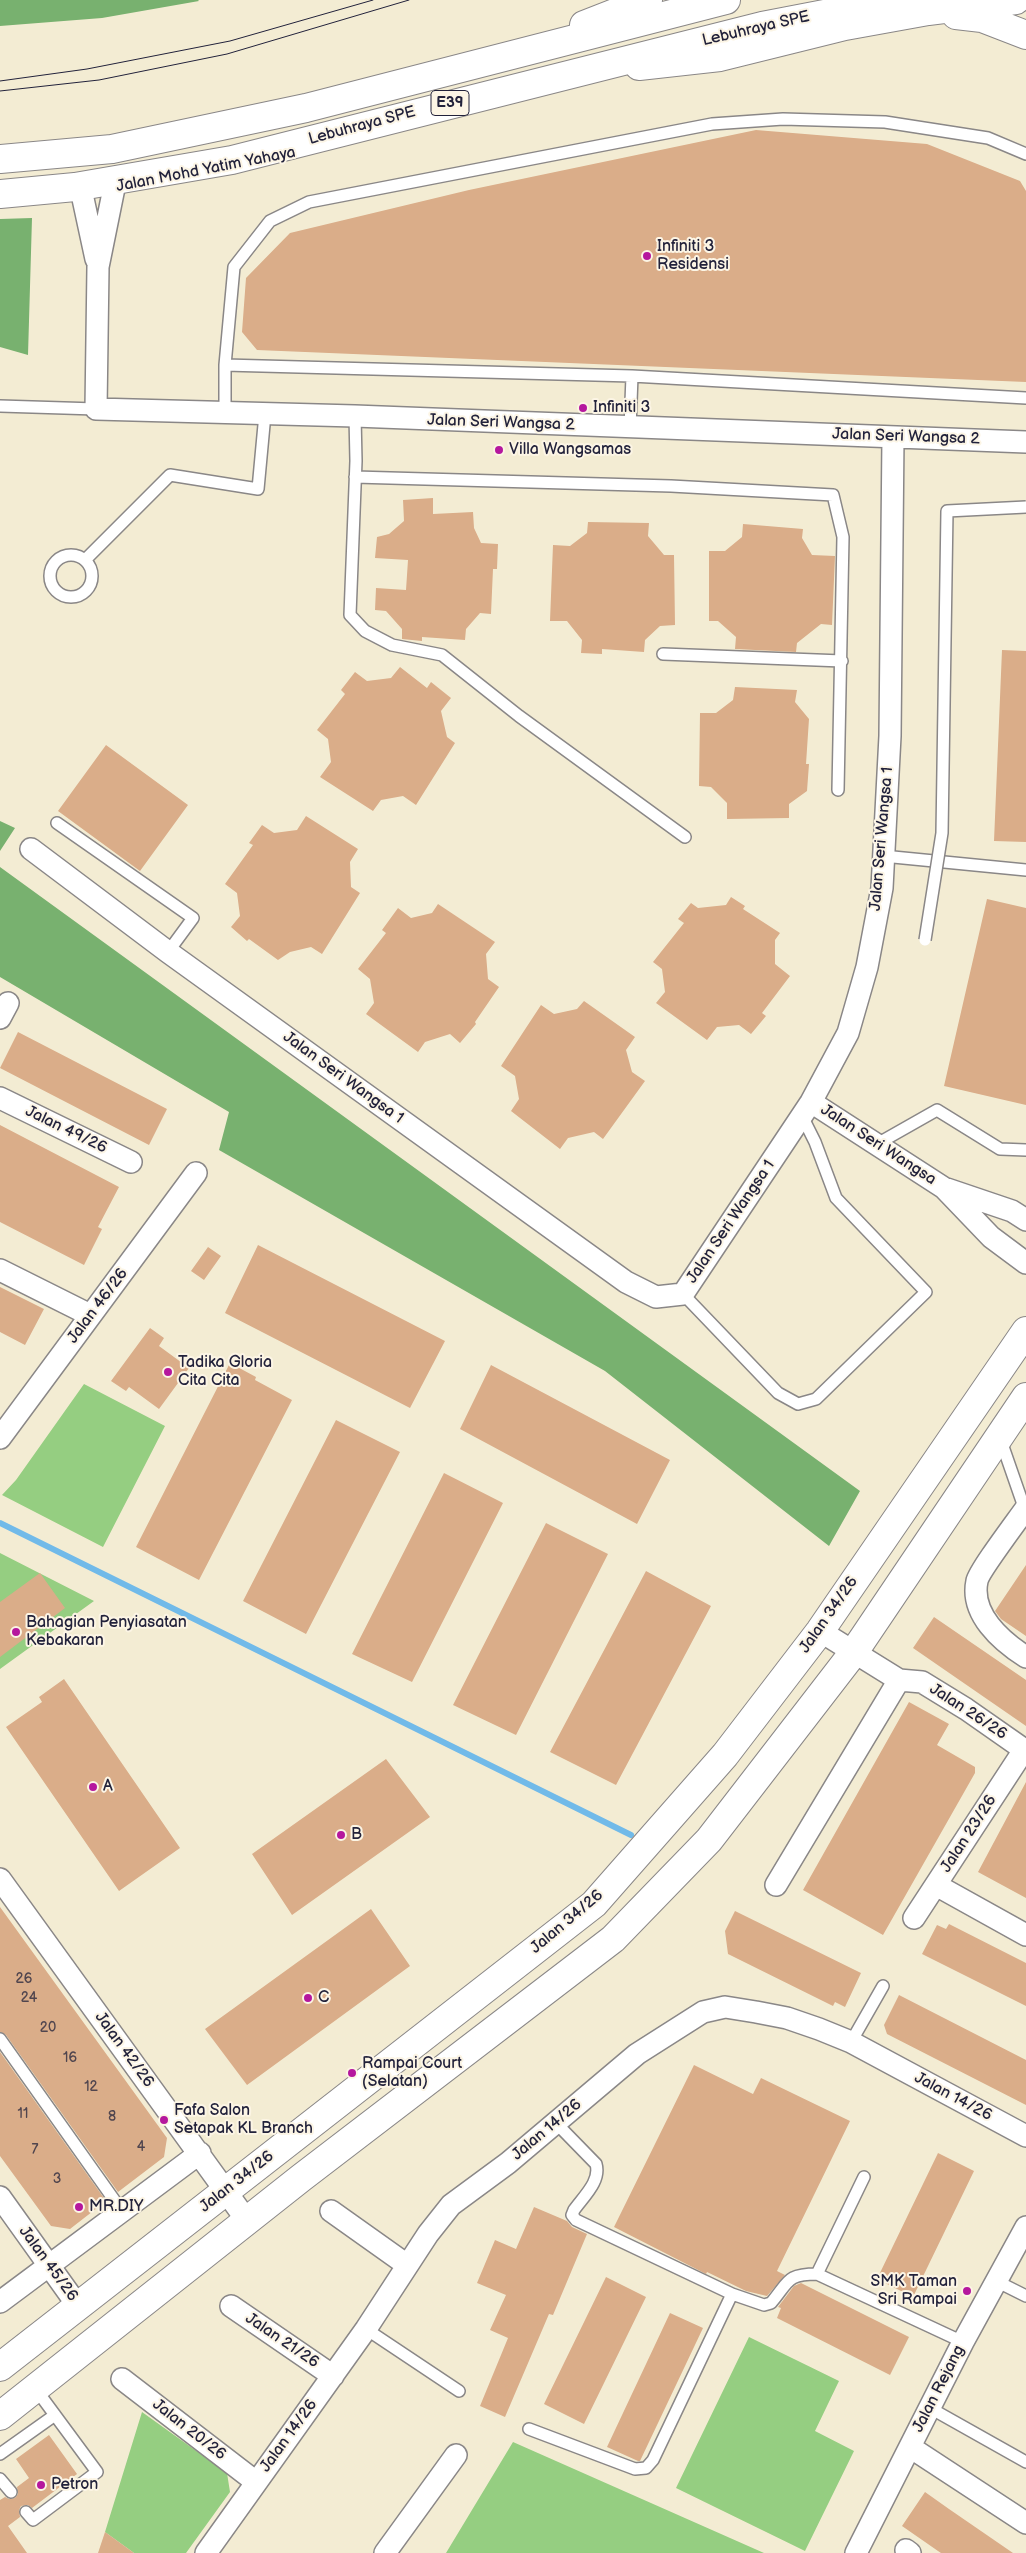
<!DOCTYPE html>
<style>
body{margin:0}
canvas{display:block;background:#f3ecd3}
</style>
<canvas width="1026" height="2553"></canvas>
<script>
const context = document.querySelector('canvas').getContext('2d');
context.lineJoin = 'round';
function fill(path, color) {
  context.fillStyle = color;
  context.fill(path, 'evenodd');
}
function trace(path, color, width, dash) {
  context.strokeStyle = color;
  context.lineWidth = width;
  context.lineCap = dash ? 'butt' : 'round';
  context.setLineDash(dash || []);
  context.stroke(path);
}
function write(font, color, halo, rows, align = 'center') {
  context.font = font + ' "Balsamiq Sans",sans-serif';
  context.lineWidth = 4;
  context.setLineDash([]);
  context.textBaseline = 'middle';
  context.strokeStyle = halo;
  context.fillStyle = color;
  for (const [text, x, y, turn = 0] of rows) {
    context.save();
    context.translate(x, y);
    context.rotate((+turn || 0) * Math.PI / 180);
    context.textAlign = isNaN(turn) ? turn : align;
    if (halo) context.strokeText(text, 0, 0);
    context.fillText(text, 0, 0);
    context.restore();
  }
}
fill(new Path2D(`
 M84,1384l81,42 -62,121 -101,-52 14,-15z
 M0,1553l94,48 -94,68z
 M749,2337l90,44 -24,50 39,20 -49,100 -129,-63z
 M142,2412l85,61 3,19 -44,61h-52l-29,-21z
 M513,2442l251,111h-318z`), '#95ce81');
fill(new Path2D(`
 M0,0h198l1,1 -97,17 -102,8z
 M32,218l-4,137 -28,-8v-128z
 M0,821l15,7 -15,23z
 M0,867l860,624 -31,55 -224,-175 -386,-221 10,-38 -229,-135z`), '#78b16f');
trace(new Path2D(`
 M0,1523l631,312`), '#71bae9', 6);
fill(new Path2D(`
 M756,130l171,14 93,37 6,10v191l-769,-32 -15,-18 4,-54 44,-45 179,-43z
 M433,498v16l40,-2 1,16 7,15 17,1 -1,25h-4l-2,45 -11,-1 -14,16 -1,11 -43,-3v4l-20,-2v-10l-16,-18 -11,-1 1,-22 30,2 2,-30 -33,-2 2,-21 12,-3 15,-13 -1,-21z
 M588,522l61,1 -1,13 16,19h10l1,70 -15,1 -15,14 -1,12 -42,-3v5l-21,-1 1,-13 -15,-19h-17l3,-76 17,1 17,-13z
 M743,524l60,5 -1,9 10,17 23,1 -3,69 -11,-1 -24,19 -1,9 -61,-3 1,-12 -18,-16h-9v-70h16l17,-14z
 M1002,650l24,1v191l-32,-1z
 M400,667l27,21 4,-6 20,16 -10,13 6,26 8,6 -39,62 -13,-9 -22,4 -8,11 -53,-34 11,-15 -3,-23 -11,-9 28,-36 -4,-4 14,-18 12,9 24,-3z
 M735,687l62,3 -2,12 14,17 -3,45h3l-2,27 -18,13v14l-62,1v-16l-16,-16 -12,-1 1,-73h16l17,-13z
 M106,745l82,60 -48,66 -82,-60z
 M306,816l52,33 -8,13 1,25 9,6 -38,61 -11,-7 -21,5 -12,8 -29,-21 -2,2 -16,-14 9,-11 -3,-23 -12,-9 28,-39 -4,-2 13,-18 12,8 23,-3z
 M731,897l14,9 -2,3 37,24 -5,7v24l15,12 -28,37 4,3 -15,18 -12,-9 -22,2 -10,13 -51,-37 9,-11 -3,-23 -9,-7 31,-39 -6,-4 13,-16 7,5 28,-3z
 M987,899l39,9v197l-82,-19z
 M438,904l57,38 -9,12 2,25 11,8 -24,35 1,2 -16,19 -10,-9 -25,8 -7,10 -52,-38 8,-11 -4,-24 -12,-10 28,-36 -4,-3 16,-22 13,10 21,-5z
 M584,1001l51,36 -9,13 6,22 13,9 -42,58 -9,-7 -26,6 -8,11 -49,-38 8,-12 -4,-23 -14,-10 40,-61 13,9 23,-5z
 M18,1032l149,77 -18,36 -149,-77z
 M0,1125l119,62 -21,40 4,2 -18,36 -84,-43z
 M258,1245l187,96 -35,67 -185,-95z
 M208,1247l13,9 -17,24 -13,-9z
 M0,1287l44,22 -19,36 -25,-13z
 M150,1328l14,10 -5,8 30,22 -30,41 -30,-22 -3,4 -15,-10z
 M230,1363l26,14 -1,3 37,20 -93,180 -63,-33z
 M491,1365l179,95 -33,64 -177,-95z
 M336,1420l64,32 -94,182 -63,-33z
 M444,1473l59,30 -91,179 -60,-28z
 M546,1523l62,31 -92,181 -63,-30z
 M1026,1565v71l-25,-17 -6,-8z
 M646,1571l65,35 -95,179 -66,-33z
 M40,1573l25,35 -65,49v-55z
 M934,1617l92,63v46l-113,-78z
 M64,1679l116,169 -61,43 -113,-164 36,-25 -3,-5z
 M909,1702l40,22 -12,21 38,22v6l-92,162 -80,-45z
 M386,1759l44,58 -138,98 -40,-61z
 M1026,1782v116l-48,-26z
 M0,1907l167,231 -3,19 -46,35 -112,-157 -6,-3z
 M371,1909l39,57 -163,119 -42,-56z
 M735,1911l126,62 -16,34 -10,-5 -2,4 -105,-52 -3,-23z
 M949,1924l77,39v43l-104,-52 15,-29 9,4z
 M899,1995l127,65v45l-139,-71 -3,-9z
 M0,2052l106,149 -36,28 -19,-3 -51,-70z
 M694,2065l59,29 8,-16 89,43 -73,150 8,4 -18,21 -21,-5 -39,-19 -1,2 -92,-47z
 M938,2153l36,18 -61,126 -36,-18z
 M534,2207l33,14 5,6 15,7 -34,81 -4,-1 -44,103 -25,-11 28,-68 -18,-8 16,-35 -29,-12 18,-43 21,9z
 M606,2277l40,20 -62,127 -40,-20z
 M801,2283l108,54 -19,38 -113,-57 4,-10 -3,-1 16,-21z
 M670,2313l33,15 -63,133h-2l-31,-14z
 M49,2435l28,39 -45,34 -4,-3 -7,1 -2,4 1,7 -12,9 19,27h-27v-53l5,-3 4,2 6,-1 3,-4 -1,-7 12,-9 -13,-19z
 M925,2492l24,17 64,44h-72l-3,-2 -36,-25z
 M105,2532l29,21h-36z`), '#daad89');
const lane = new Path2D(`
 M225,365l407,11 394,22
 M0,406l96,3
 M225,414v-49l9,-98 36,-46 39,-19 403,-78 71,-5 102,3 103,16 38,16
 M355,416l1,45 -6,154 15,16 27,14 50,10 77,61 166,121
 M630,428l2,-52
 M355,477l316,9 162,9 10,42 -5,253
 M50 576a21 21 0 1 1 42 0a21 21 0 1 1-42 0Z
 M85,560l85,-85 88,14 7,-75
 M663,654l179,7
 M57,823l136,95 -25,34
 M883,856l143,14
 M877,1144l60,-34 63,39 26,1
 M683,1294l95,99 20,11 18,-5 110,-107 -90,-94 -21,-56 -13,-26
 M1000,1438l25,72
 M0,2039l122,172
 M851,2042l32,-56
 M556,2123l40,41c5,17 -12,32 -22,46l-2,5 4,5 156,74
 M864,2177l-47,97 146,68
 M996,2281l30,15
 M366,2329l93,62
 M930,2408l96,54
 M529,2429l106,40 11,-1 7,-8 79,-166 32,11 7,-2c18,-21 15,-29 46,-29
 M0,2454l55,-39
 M0,2479l11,13
 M26,2512l7,8 64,-48 -62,-84`);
const street = new Path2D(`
 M114,188l-16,79 -2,142 259,7 671,26
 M82,194l14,65
 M31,849l137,103 458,330 30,15 27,-3 128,-192 37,-69 19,-66 15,-79 8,-152 3,-299
 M0,1018l8,-15
 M0,1098l131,64
 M811,1102l133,86 47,49 35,26
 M947,1189l65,22 14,9
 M0,1270l90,45
 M0,1438l196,-265
 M1026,1508c-9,13 -47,63 -49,73 -7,33 24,60 49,76
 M820,1631l79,49 23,2 44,27 60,42
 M0,1879l248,343
 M776,1885l123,-205
 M936,1885l90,50
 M914,1918l110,-168
 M0,2197l78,109
 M331,2211l76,54
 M0,2302l200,-149
 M231,2306l102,70
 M122,2379l134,103
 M910,2447l116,76
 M906,2550l4,3
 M206,2553l160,-224 62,-95 23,-29 57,-42 129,-109 66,-42 22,-5 31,5 31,6 32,11 32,13 175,94
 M385,2553l71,-98
 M856,2553l107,-211 63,-115`);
const secondary = new Path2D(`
 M0,2367l594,-463 131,-149 95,-124 206,-300
 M0,2416l301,-238 312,-239 96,-99 145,-188 172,-255`);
const primary = new Path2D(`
 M956,15l26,3 44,17
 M584,25l64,-25
 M639,66l81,-9 125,-31 83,-15 88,-11`);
const highway = new Path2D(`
 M0,159l112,-10 194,-41 420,-108
 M0,194l75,-7 157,-27 530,-134 135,-26`);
trace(lane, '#8a8787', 14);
trace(street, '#8a8787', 24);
trace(secondary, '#8a8787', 30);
trace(primary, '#8a8787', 30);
trace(highway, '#8a8787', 30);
trace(lane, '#fff', 11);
trace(street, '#fff', 21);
trace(secondary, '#fff', 28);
trace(primary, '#fff', 28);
trace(highway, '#fff', 28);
trace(new Path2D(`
 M0,81l87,-12 143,-28 143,-41
 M0,91l99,-11 128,-26 182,-54`), '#22223b', 1);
const laneBridge = new Path2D(`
 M925,940l17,-107 5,-322 79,-4`);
trace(laneBridge, '#8a8787', 14, []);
trace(laneBridge, '#fff', 11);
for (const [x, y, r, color] of [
 [647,256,5,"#b5179e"],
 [583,408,5,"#b5179e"],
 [499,450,5,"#b5179e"],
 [168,1372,5,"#b5179e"],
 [16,1632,5,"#b5179e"],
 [93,1787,5,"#b5179e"],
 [341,1835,5,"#b5179e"],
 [308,1998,5,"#b5179e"],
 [352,2073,5,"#b5179e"],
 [164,2120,5,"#b5179e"],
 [79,2207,5,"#b5179e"],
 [967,2291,5,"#b5179e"],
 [41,2485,5,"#b5179e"]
]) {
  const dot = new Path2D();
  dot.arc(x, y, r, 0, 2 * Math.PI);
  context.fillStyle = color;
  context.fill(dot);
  trace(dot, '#fcf5e5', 2);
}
write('14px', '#50454e', null, [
 ["26",24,1979],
 ["24",29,1998],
 ["20",48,2028],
 ["16",70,2058],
 ["12",91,2087],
 ["11",23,2114],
 ["8",112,2117],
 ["4",141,2147],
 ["7",35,2150],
 ["3",57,2179]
]);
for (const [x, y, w] of [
 [450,103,38]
]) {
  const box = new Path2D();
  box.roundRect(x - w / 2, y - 12.5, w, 25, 4);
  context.fillStyle = '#fcf5e5';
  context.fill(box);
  trace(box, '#22223b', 1);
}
write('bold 15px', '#22223b', null, [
 ["E39",450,103]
]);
write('16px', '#22223b', '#fcf5e5', [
 ["Lebuhraya SPE",756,29,-13],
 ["Lebuhraya SPE",362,126,-15],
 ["Jalan Mohd Yatim Yahaya",206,170,-11],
 ["Jalan Seri Wangsa 2",501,423,2],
 ["Jalan Seri Wangsa 2",906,437,2],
 ["Jalan Seri Wangsa 1",882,839,-85],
 ["Jalan Seri Wangsa 1",343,1078,36],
 ["Jalan 49/26",66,1130,26],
 ["Jalan Seri Wangsa",878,1145,33],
 ["Jalan Seri Wangsa 1",731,1222,-56],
 ["Jalan 46/26",98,1306,-53],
 ["Jalan 34/26",829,1615,-55],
 ["Jalan 26/26",968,1712,33],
 ["Jalan 23/26",969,1834,-57],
 ["Jalan 34/26",567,1922,-40],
 ["Jalan 42/26",124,2050,54],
 ["Jalan 14/26",953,2097,28],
 ["Jalan 14/26",547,2130,-40],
 ["Jalan 34/26",237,2182,-38],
 ["Jalan 45/26",48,2264,54],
 ["Jalan 21/26",282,2341,34],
 ["Jalan Rejang",939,2389,-63],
 ["Jalan 20/26",189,2430,38],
 ["Jalan 14/26",289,2436,-54]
]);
write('16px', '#22223b', '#fcf5e5', [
 ["Infiniti 3",657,247],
 ["Residensi",657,265],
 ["Infiniti 3",593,408],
 ["Villa Wangsamas",509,450],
 ["Tadika Gloria",178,1363],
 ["Cita Cita",178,1381],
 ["Bahagian Penyiasatan",26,1623],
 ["Kebakaran",26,1641],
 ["A",103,1787],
 ["B",351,1835],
 ["C",318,1998],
 ["Rampai Court",362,2064],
 ["(Selatan)",362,2082],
 ["Fafa Salon",174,2111],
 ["Setapak KL Branch",174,2129],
 ["MR.DIY",89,2207],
 ["SMK Taman",957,2282,"right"],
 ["Sri Rampai",957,2300,"right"],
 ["Petron",51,2485]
], 'left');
</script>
